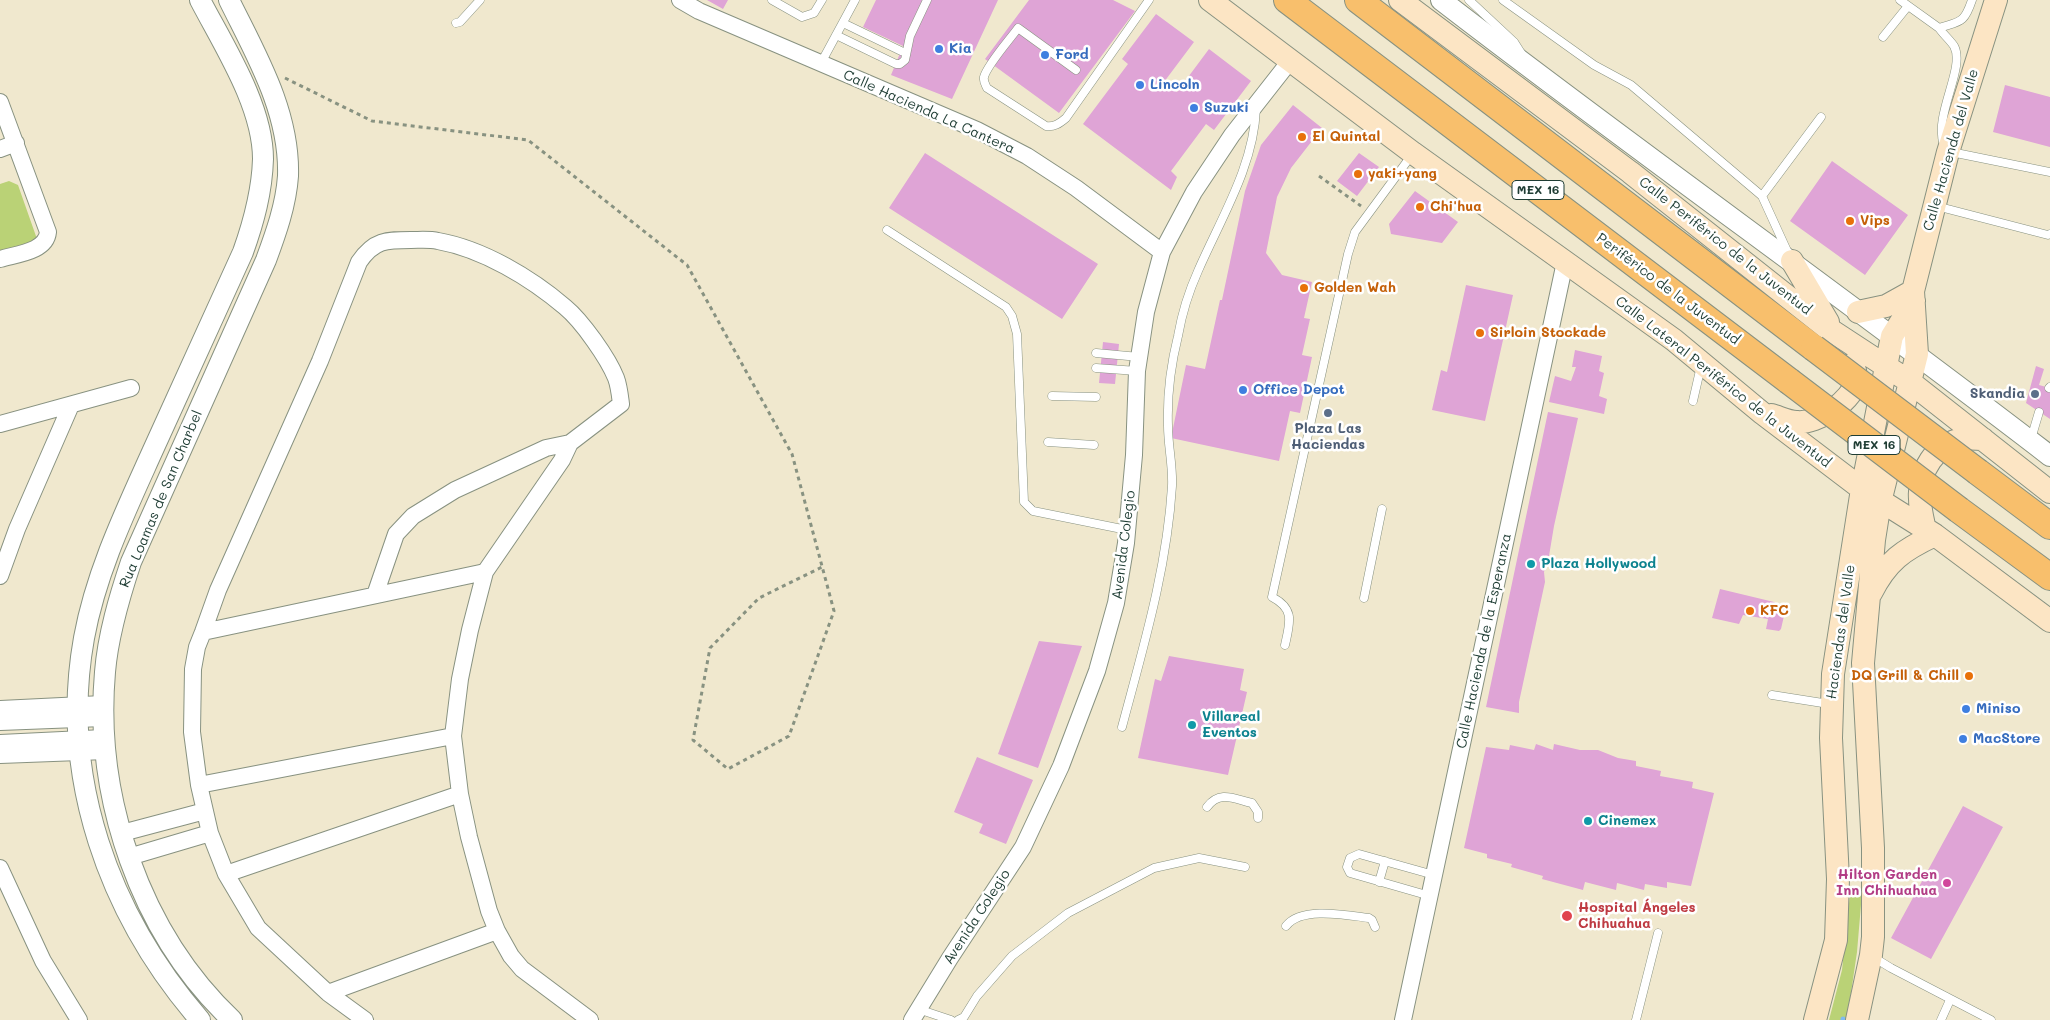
<!DOCTYPE html>
<meta charset="utf-8">
<style>
body{margin:0}
canvas{display:block;background:#f0e8ce}
</style>
<canvas width="2050" height="1020"></canvas>
<script>
const context = document.querySelector('canvas').getContext('2d');
context.lineJoin = 'round';
function fill(path, color) {
  context.fillStyle = color;
  context.fill(path, 'evenodd');
}
function trace(path, color, width, dash) {
  context.strokeStyle = color;
  context.lineWidth = width;
  context.lineCap = dash ? 'butt' : 'round';
  context.setLineDash(dash || []);
  context.stroke(path);
}
function write(font, color, halo, rows, align = 'center') {
  context.font = font + ' Mali,sans-serif';
  context.lineWidth = 5;
  context.setLineDash([]);
  context.textBaseline = 'middle';
  context.strokeStyle = halo;
  context.fillStyle = color;
  for (const [text, x, y, turn = 0] of rows) {
    context.save();
    context.translate(x, y);
    context.rotate((+turn || 0) * Math.PI / 180);
    context.textAlign = isNaN(turn) ? turn : align;
    if (halo) context.strokeText(text, 0, 0);
    context.fillText(text, 0, 0);
    context.restore();
  }
}
fill(new Path2D(`
 M9,181l9,4 19,54 -6,9 -31,8v-72z
 M1856,889l6,4 -5,59 -10,68h-18l13,-50 8,-76z`), '#bad276');
trace(new Path2D(`
 M1843,1020v-1`), '#7ebbf1', 5);
fill(new Path2D(`
 M707,0h21l-5,9z
 M876,0h122l-46,99 -61,-24 12,-29 -40,-19z
 M1029,0h84l22,11 -76,102 -74,-54z
 M1156,14l38,28 -30,40 13,10 32,-43 42,32 -37,49 -8,-6 -35,47 6,6 -6,13 -88,-66 45,-60 -6,-5z
 M2005,85l45,12v50l-57,-15z
 M1293,105l29,23 -31,40 -14,29 -11,56 16,22 30,7 -8,36 6,1 -8,36 10,2 -12,56 -10,-2 -11,50 -108,-23 15,-73 19,4 15,-69h2l23,-109 16,-46z
 M925,153l173,111 -36,55 -173,-111z
 M1359,153l20,14 -22,29 -20,-15z
 M1832,161l76,54 -43,60 -75,-54z
 M1415,191l43,31 -16,21 -51,-9 -2,-10z
 M1466,285l47,10 -28,126 -53,-11 9,-40 6,2z
 M1103,342l16,2 -4,40 -16,-1z
 M1575,350l27,6 -3,15 5,2 -5,23 8,3 -3,15 -55,-12 6,-26 16,5 5,-14h-4z
 M2036,366l8,3 -5,16 11,3v31l-24,-16z
 M1548,412l30,6 -24,108 -5,30 -5,16 1,10 -26,120v11l-33,-6z
 M1720,589l54,13 4,3 8,2 -5,22 -2,2 -13,-2 2,-10 -25,-4 -4,9 -27,-6z
 M1039,641l43,5 -44,122 -40,-14z
 M1169,656l75,13 -4,21 7,2 -19,83 -90,-17 17,-79 6,2z
 M1536,744l17,6 1,-6 26,6h18l20,8 18,3v5l25,5 -1,5 33,6 -1,6 22,5 -23,93 -24,-4v6l-22,-4 -1,6 -27,-7 -1,7 -31,-8 -2,8 -41,-11 1,-3 -32,-9 1,-3 -25,-6v-4l-23,-6 22,-101 23,3 1,-5 24,5z
 M977,757l56,23 -27,64 -27,-11 4,-9 -29,-12z
 M1963,806l40,21 -72,132 -40,-21z`), '#dfa4d6');
const service = new Path2D(`
 M772,0l30,17 12,-4 8,-13
 M1469,0l45,42 7,11
 M1503,0l91,65 37,20 131,111 59,-79
 M1900,0l39,28
 M456,23l4,-1 20,-22
 M843,23l58,28
 M836,35l60,29h4l5,-4 5,-24 17,-36
 M1883,37l25,-31
 M821,63l34,-63
 M1076,70l-58,-42c-7,10 -31,37 -34,49 -1,4 1,7 3,11l59,38c8,1 13,-2 20,-8l83,-118
 M1944,145c-11,-30 22,-77 10,-99 -4,-6 -11,-12 -15,-18 21,-7 25,-4 33,-28
 M1951,152l99,20
 M1762,196l26,57
 M1936,206l112,29 2,-1
 M887,230l119,77 6,9 5,18 7,168 9,9 94,19
 M1096,353l43,4
 M1096,368l41,3
 M2049,388l1,-1
 M1052,396l44,1
 M1693,401l8,-35
 M2031,439l8,-27
 M1048,442l46,3
 M1364,598l18,-89
 M1285,645c5,-23 10,-36 -13,-48l76,-343 7,-22 56,-76
 M1772,695l57,9
 M1122,727c21,-79 45,-158 50,-241 1,-20 -4,-40 -4,-60 -1,-29 3,-62 10,-90 4,-23 11,-45 20,-65 23,-53 56,-105 58,-163
 M1207,807c13,-17 27,-8 45,-4l6,9v6
 M1379,882l6,-21
 M1430,896l-80,-23 -3,-6 3,-9 9,-4 75,21
 M1286,926c15,-20 60,-11 83,-8l3,2 3,7
 M1873,957l18,11 100,52
 M918,1009l33,11
 M958,1020l6,-3 13,-21 35,-40 56,-43 86,-45 45,-10 46,9
 M1636,1020l22,-87
 M1941,1020l9,-20`);
const minor = new Path2D(`
 M680,0l19,11 278,119 50,26 49,32 86,64
 M0,102l48,130c-2,20 -32,22 -48,27
 M0,149l16,-6
 M0,424l131,-36
 M0,576l17,-47 54,-124
 M375,595l21,-61 17,-18 42,-26 91,-42 24,-5
 M203,632l282,-60
 M0,709l103,-5
 M0,722l103,-4
 M0,743l104,-5
 M0,755l106,-4
 M199,785l254,-49
 M122,833l83,-22
 M129,857l81,-24
 M0,868l43,93 36,59
 M226,874l234,-80
 M328,993l169,-62
 M365,1020l-37,-27 -70,-65 -32,-54 -16,-41 -11,-48 -7,-53 1,-63 4,-22 6,-15 15,-42 102,-229 39,-99c15,-22 27,-22 52,-22 9,0 18,-1 27,1 45,8 93,37 127,66 17,14 43,51 51,71 3,8 4,18 5,26l-51,39 -8,17 -77,112 -15,58 -10,49 -7,57 7,58 9,43 20,74 8,20 14,25 11,13 68,51
 M912,1020l38,-62 73,-111 38,-81 36,-95 19,-68 10,-60 8,-88 3,-84 9,-59 16,-60 32,-60 38,-57 58,-74
 M1403,1020l162,-758`);
const tertiary = new Path2D(`
 M229,0c27,55 61,112 59,176 -2,29 -12,57 -22,84l-135,302c-12,36 -23,73 -26,110 -11,125 35,261 127,348
 M1441,0c201,155 408,301 609,456
 M200,1020c-91,-105 -141,-243 -116,-382 12,-66 42,-128 69,-188 30,-66 60,-132 90,-198 11,-31 19,-60 20,-93 0,-53 -39,-113 -63,-159`);
const secondary = new Path2D(`
 M1210,0l203,153 261,187 88,73 100,76 73,46 115,86
 M1400,0l230,172 196,155 84,55 140,110
 M1792,261l36,61
 M1858,312l28,-6 27,-15
 M1771,415c8,2 17,7 26,7 20,2 56,-21 59,-42 0,-5 -1,-11 -3,-16
 M1925,530c-2,-10 -5,-20 -5,-31 -2,-27 15,-56 44,-60 6,-1 13,0 19,0
 M1871,593c16,-32 32,-43 64,-58
 M1815,1020l21,-80 2,-61 -7,-141 2,-64 29,-185 30,-153 22,-35
 M1857,1020l14,-65 2,-18v-89l-10,-185 11,-123 6,-38 37,-148 -4,-63 35,-139 48,-152`);
const trunk = new Path2D(`
 M1287,0l502,381
 M1358,0l456,348
 M1978,472l72,54
 M1959,510l91,67`);
trace(service, '#889281', 9);
trace(minor, '#889281', 18);
trace(tertiary, '#889281', 22);
trace(secondary, '#889281', 24);
trace(trunk, '#889281', 28);
trace(new Path2D(`
 M285,78l87,43 156,19 159,125 105,189 42,157 -45,125 -61,33 -35,-29 17,-92 49,-50 63,-31
 M1319,176l42,30`), '#889281', 3, [4, 4]);
trace(service, '#fff', 8);
trace(minor, '#fff', 16);
trace(tertiary, '#fff', 20);
trace(secondary, '#fce5c4', 22);
trace(trunk, '#f8bf6c', 26);
const trunkBridge = new Path2D(`
 M1814,348l164,124
 M1789,381l170,129`);
trace(trunkBridge, '#889281', 28, []);
trace(trunkBridge, '#f8bf6c', 26);
for (const [x, y, r, color] of [
 [939,49,5,"#3f7fe0"],
 [1045,55,5,"#3f7fe0"],
 [1140,85,5,"#3f7fe0"],
 [1194,108,5,"#3f7fe0"],
 [1302,137,5,"#e8710a"],
 [1358,174,5,"#e8710a"],
 [1420,207,5,"#e8710a"],
 [1850,221,5,"#e8710a"],
 [1304,288,5,"#e8710a"],
 [1480,333,5,"#e8710a"],
 [1243,390,5,"#3f7fe0"],
 [2035,394,5,"#5c6f8a"],
 [1328,413,5,"#5c6f8a"],
 [1531,564,5,"#0f9aa8"],
 [1750,611,5,"#e8710a"],
 [1969,676,5,"#e8710a"],
 [1966,709,5,"#3f7fe0"],
 [1192,725,5,"#0f9aa8"],
 [1963,739,5,"#3f7fe0"],
 [1588,821,5,"#0f9aa8"],
 [1947,883,5,"#d1479c"],
 [1567,916,6,"#e0444e"]
]) {
  const dot = new Path2D();
  dot.arc(x, y, r, 0, 2 * Math.PI);
  context.fillStyle = color;
  context.fill(dot);
  trace(dot, '#fff', 2);
}
for (const [x, y, w] of [
 [1538,190,52],
 [1874,445,52]
]) {
  const box = new Path2D();
  box.roundRect(x - w / 2, y - 9.5, w, 19, 4);
  context.fillStyle = '#fff';
  context.fill(box);
  trace(box, '#1f3d34', 1);
}
write('bold 12px', '#1f3d34', null, [
 ["MEX 16",1538,190],
 ["MEX 16",1874,445]
]);
write('bold 14px', '#366cbe', '#fff', [
 ["Kia",949,49],
 ["Ford",1055,55],
 ["Lincoln",1150,85],
 ["Suzuki",1204,108],
 ["Office Depot",1253,390],
 ["Miniso",1976,709],
 ["MacStore",1973,739]
], 'left');
write('14px', '#1f3d34', '#fff', [
 ["Calle Hacienda La Cantera",929,112,24],
 ["Calle Hacienda del Valle",1951,150,-74],
 ["Calle Periférico de la Juventud",1725,246,38],
 ["Periférico de la Juventud",1668,289,37],
 ["Calle Lateral Periférico de la Juventud",1723,382,38],
 ["Rua Loamas de San Charbel",161,499,-67],
 ["Avenida Colegio",1124,545,-83],
 ["Haciendas del Valle",1841,632,-82],
 ["Calle Hacienda de la Esperanza",1484,641,-78],
 ["Avenida Colegio",977,917,-57]
]);
write('bold 14px', '#c56008', '#fff', [
 ["El Quintal",1312,137],
 ["yaki+yang",1368,174],
 ["Chi'hua",1430,207],
 ["Vips",1860,221],
 ["Golden Wah",1314,288],
 ["Sirloin Stockade",1490,333],
 ["KFC",1760,611],
 ["DQ Grill & Chill",1959,676,"right"]
], 'left');
write('bold 14px', '#4e5e75', '#fff', [
 ["Skandia",2025,394],
 ["Plaza Las",1328,429,"center"],
 ["Haciendas",1328,445,"center"]
], 'right');
write('bold 14px', '#0d838f', '#fff', [
 ["Plaza Hollywood",1541,564],
 ["Villareal",1202,717],
 ["Eventos",1202,733],
 ["Cinemex",1598,821]
], 'left');
write('bold 14px', '#b23c85', '#fff', [
 ["Hilton Garden",1937,875],
 ["Inn Chihuahua",1937,891]
], 'right');
write('bold 14px', '#be3a42', '#fff', [
 ["Hospital Ángeles",1578,908],
 ["Chihuahua",1578,924]
], 'left');
</script>
